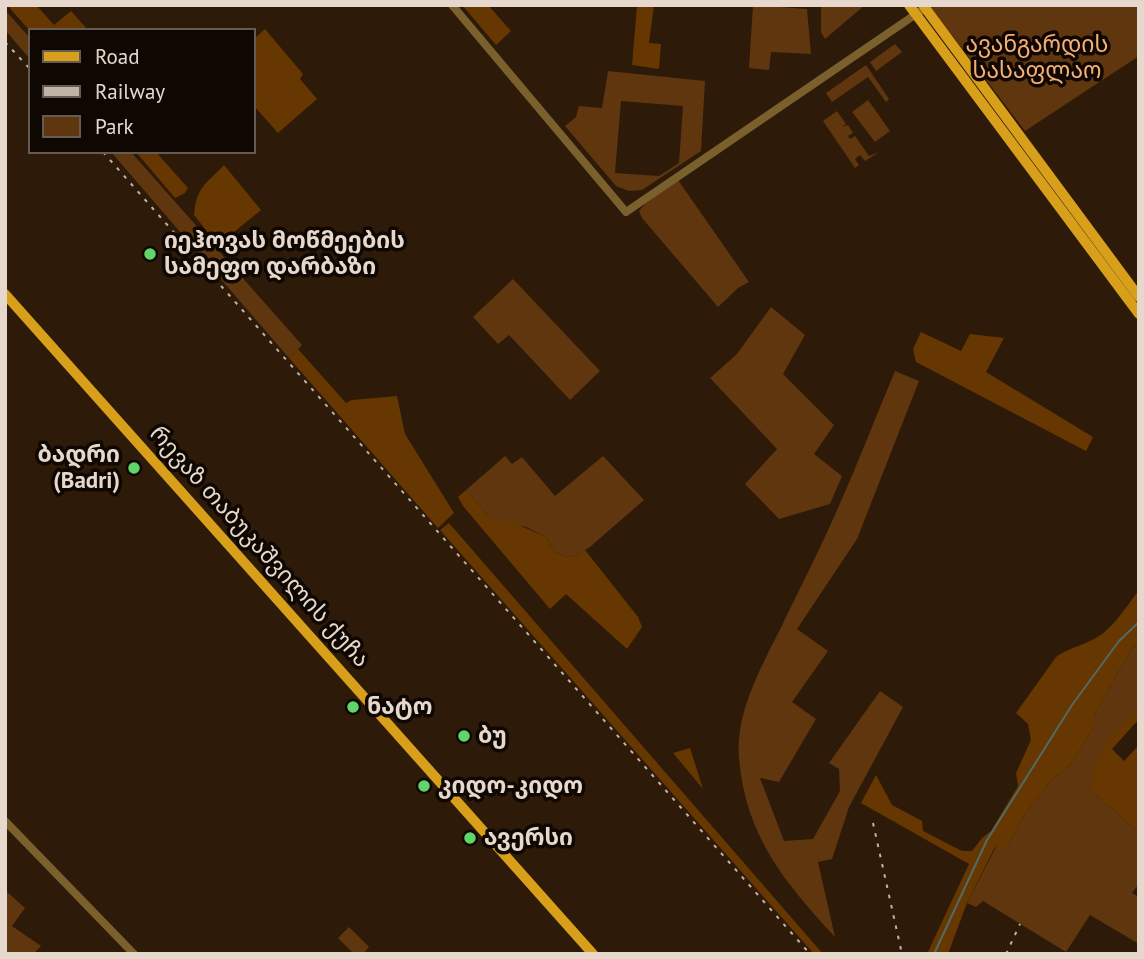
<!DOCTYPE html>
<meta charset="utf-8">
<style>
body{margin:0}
#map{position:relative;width:1144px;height:959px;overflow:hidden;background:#2e1a08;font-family:"PT Sans",sans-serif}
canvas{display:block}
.frame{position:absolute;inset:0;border:7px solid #e6d8cd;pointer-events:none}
.legend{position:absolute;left:28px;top:28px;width:228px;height:126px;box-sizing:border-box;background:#0f0702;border:2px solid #655b53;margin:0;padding:9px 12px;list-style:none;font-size:21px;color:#e6d8cd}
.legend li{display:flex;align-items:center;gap:14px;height:35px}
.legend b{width:35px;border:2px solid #655b53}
</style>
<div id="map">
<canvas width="1144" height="959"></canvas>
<div class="frame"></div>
<ul class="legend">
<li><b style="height:9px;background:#d8a01a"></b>Road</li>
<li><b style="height:9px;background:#c2b3a7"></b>Railway</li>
<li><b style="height:19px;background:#5f360e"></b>Park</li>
</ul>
</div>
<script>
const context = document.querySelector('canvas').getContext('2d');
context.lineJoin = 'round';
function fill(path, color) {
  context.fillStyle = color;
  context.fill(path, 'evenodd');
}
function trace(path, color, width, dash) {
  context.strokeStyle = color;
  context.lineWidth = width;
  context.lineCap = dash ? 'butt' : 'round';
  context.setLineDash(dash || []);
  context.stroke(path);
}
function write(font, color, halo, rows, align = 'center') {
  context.font = font + ' "PT Sans","Noto Sans Georgian",sans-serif';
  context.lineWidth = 7;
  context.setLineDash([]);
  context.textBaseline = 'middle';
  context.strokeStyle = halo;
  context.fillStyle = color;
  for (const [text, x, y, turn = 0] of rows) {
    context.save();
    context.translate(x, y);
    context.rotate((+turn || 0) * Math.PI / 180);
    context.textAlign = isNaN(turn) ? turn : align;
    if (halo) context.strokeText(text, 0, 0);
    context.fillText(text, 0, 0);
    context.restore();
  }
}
fill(new Path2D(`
 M753,5l54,4 4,45 -40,-2 -2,18 -20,-2z
 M821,5h44l-40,34 -4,-7z
 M929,5h210v51l-114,75z
 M5,10l25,28v21l-25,-29z
 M895,44l7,8 -26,19 -6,-9z
 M866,65l23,34 -3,3 -18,-25 -36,25 -6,-9z
 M608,71l97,10 -4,70 -59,39 -13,1 -13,-5 -51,-60 11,-9 3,-11 23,2zM621,101l62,5 -4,57 -20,13 -44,-3z
 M868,100l22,31 -15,11 -23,-30z
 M837,111l9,13 -4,3 6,-2 5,8 -5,3 2,3 5,-3 14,20 10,-4 -14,9 -5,-6 -5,4 4,6 -4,3 -32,-47z
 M111,152h20l171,193 -13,13z
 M678,180l71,102 -11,6 -20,19 -76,-89 -3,-7 6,-7z
 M513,279l87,92 -30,29 -61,-65 -11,9 -25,-27z
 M771,307l34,28 -22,39 51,51 -20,29 28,22 -12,28 -51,15 -34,-35 32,-35 -67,-71 27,-24z
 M895,371l24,10 -62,158 -60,90 31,22 -36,51 24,17 -37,63 -19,-4 24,63 29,-2 27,-48 -1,-22 -10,-6 51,-72 23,16 -54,100 -17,52 -14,3 17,75c-50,-54 -90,-102 -96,-179 -4,-49 26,-97 46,-139 18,-37 37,-74 53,-111 20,-45 38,-92 57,-137z
 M505,456l7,8 10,-7 33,39 48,-40 41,44 -54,47 -15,9 -8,1 -12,-5 -9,-15 -20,-10 -36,-9 -24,-28z
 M1139,641v65l-7,13 -23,19 -19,52 49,42v52l-7,9 7,4v47l-49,-29 -24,37 -83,-51 -7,6 -9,-4 29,-56h11l15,-29 28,-37 21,-17 23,-37v-12l38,-67z
 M5,890l20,18 -13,18 29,20 -8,8h-28z
 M349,927l20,20 -6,7h-9l-16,-16z`), '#5f360e');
fill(new Path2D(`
 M7,5h29l18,20 17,-14 17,19 -58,1z
 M462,5h26l23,26 -15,14z
 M637,5h17l-5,38 12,1 -2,25 -27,-4z
 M265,29l38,45 -3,5 17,20 -39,34 -24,-27v-67z
 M136,152h20l32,36 -3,5 -10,5z
 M224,165l37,45 -43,35 -24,-30c2,-28 12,-31 30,-50z
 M921,332l40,19 9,-17 34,4 -18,34 107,65 -7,14 -170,-89 -3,-13z
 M298,349l48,54 6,-3 45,-4 8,38 49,79 -16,15 -149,-170z
 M466,490l24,28 22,4 34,15 9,15 12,5 8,-1 10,-6 53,67 4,10 -15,22 -61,-55 -16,15 -87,-103 -5,-9z
 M449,523l374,431h-9l-374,-424z
 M1139,590v51l-7,7 -38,67v12l-23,37 -21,17 -28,37 -15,29 -5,4 -7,-4 -28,56 -19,51h-21l42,-90 -108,-61 15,-28 16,30 30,16 1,10 39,20h10l10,-13 9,-7 27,-45 -2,-13 15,-33 -3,-16 -12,-11 40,-56c11,-8 24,-11 36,-17 21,-10 33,-32 47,-50z
 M1139,706v13l-27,30 12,12 15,-16v87l-49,-42c2,-14 10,-41 19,-52 11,-14 20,-12 30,-32z
 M690,748l13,41 -30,-36z`), '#663700');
trace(new Path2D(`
 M934,954l53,-114 85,-135 47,-64 20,-19`), '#526a68', 2);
trace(new Path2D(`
 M452,5l174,207 299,-204
 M5,821l129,133`), '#7a602c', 8);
trace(new Path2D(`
 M909,5l230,309
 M923,5l216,292
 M5,294l588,660`), '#d8a01a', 10);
trace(new Path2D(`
 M5,42l25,27
 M103,152l707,802
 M873,823l29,131
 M1006,954l14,-30`), '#c2b3a7', 2, [3.5, 7]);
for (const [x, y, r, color] of [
 [150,254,7,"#61d56a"],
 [134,468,7,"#61d56a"],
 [353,707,7,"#61d56a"],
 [464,736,7,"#61d56a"],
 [424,786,7,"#61d56a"],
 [470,838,7,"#61d56a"]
]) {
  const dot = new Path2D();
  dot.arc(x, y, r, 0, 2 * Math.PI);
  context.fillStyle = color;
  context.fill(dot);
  trace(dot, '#0f0702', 2.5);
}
write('23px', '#f6af72', '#0f0702', [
 ["ავანგარდის",1037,45],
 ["სასაფლაო",1037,71]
]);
write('bold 23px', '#e6d8cd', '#0f0702', [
 ["იეჰოვას მოწმეების",164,241],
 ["სამეფო დარბაზი",164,267],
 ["ბადრი",120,455,"right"],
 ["(Badri)",120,481,"right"],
 ["ნატო",367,707],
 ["ბუ",478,736],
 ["კიდო-კიდო",438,786],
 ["ავერსი",484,838]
], 'left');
write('23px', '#e6d8cd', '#0f0702', [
 ["რევაზ თაბუკაშვილის ქუჩა",259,547,48]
]);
</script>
